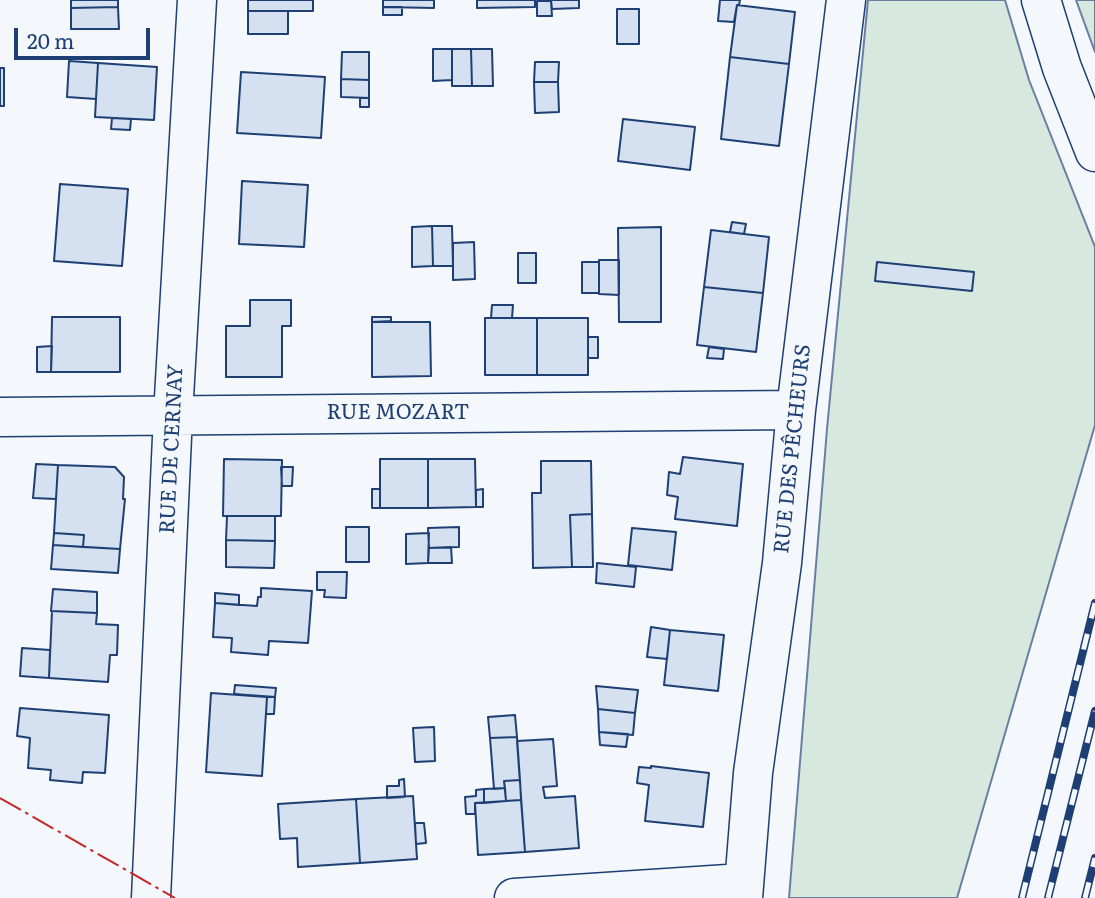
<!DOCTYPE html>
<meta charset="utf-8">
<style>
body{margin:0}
#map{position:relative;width:1095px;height:898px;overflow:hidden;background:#f4f7fb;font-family:Literata,serif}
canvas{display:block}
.scale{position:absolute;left:14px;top:28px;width:136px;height:32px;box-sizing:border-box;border:4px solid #1d3f73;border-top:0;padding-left:9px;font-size:21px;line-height:24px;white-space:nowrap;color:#1d3f73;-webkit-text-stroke:5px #f4f7fb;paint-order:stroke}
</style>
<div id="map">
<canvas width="1095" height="898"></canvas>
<div class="scale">20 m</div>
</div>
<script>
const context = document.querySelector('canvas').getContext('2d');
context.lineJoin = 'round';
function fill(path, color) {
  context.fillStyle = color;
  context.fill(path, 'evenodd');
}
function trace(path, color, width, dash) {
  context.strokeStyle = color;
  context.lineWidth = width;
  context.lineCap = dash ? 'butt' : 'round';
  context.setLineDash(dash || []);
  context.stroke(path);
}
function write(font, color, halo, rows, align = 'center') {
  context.font = font + ' Literata,serif';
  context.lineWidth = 5;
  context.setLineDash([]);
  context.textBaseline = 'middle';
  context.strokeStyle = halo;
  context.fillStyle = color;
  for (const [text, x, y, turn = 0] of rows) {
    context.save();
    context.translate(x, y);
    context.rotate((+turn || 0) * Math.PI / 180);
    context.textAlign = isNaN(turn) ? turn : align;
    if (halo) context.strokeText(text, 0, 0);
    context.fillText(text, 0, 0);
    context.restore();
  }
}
const green = new Path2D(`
 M868,0h137l24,80 66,167v178l-138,473h-168l38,-469z
 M1076,0h19v52z`);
fill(green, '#d7e8df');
trace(green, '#687fa3', 2);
const building = new Path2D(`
 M71,0h47v7l-47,1z
 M248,0h65v11h-65z
 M383,0h51v8l-51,-1z
 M477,0h58v7l-58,1z
 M551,0h28v8l-27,1z
 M720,0h20l-1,5h-2l-3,17 -16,-1z
 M537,1h14l1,15h-15z
 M737,5l58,7 -6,52 -59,-7z
 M118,7l1,22h-48v-21z
 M383,7h19v8h-19z
 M617,9h22v35h-22z
 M248,11h40v23h-40z
 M433,49h19v31l-19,1z
 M452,49h19l1,37h-20z
 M471,49h21l1,37h-21z
 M342,52h27v28l-28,-1z
 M730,57l59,7 -10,82 -58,-7z
 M69,61l29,2 -2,36 -29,-2z
 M535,62h24l-1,20h-24z
 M98,63l59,4 -3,53 -59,-3z
 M0,68h4v38h-4z
 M241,72l84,5 -4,61 -84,-5z
 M341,79l28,1v18l-28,-1z
 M534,82h24l1,30 -24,1z
 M360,98h9v9h-9z
 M112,118l19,1 -1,11 -19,-1z
 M623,119l72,8 -5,43 -72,-9z
 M242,181l66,4 -4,62 -65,-3z
 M60,184l68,5 -6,77 -68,-5z
 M732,222l14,2 -2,10 -14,-2z
 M432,226l1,40 -21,1v-40z
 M432,226h20l1,40h-20z
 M661,227v95h-42l-1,-94z
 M711,230l58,7 -6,56 -59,-6z
 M474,242l1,37 -22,1v-37z
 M518,253h18v30h-18z
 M599,260h20v35l-20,-1z
 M582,262h17v31h-17z
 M877,262l97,10 -2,19 -97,-10z
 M704,287l59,6 -7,59 -59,-7z
 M250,300h41v26h-9v51h-56v-51h24z
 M492,305h21l-1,13h-21z
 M52,317h68v55h-69z
 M372,317h19v4l-19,1z
 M485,318h52v57h-52z
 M537,318h51v57h-51z
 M372,322h58l1,54 -59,1z
 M588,337h10v21h-10z
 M52,346l-1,26h-14v-25z
 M709,347l15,2 -1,10 -16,-1z
 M683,457l60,7 -6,62 -62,-7 3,-22 -11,-2 2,-23 11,2z
 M224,459l58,1 -1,56h-58z
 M380,459h48v49h-48z
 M428,459h47l1,48 -48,1z
 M541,461h50l1,53 -22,1 2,52 -39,1 -1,-75h9z
 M36,464l22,1 -2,34 -23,-1z
 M58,465l57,2 9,10 -1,22h2l-5,50 -37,-2 1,-12 -30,-2z
 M281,467h12l-1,19h-10z
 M372,489h8v19h-8z
 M483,489v18h-7v-17z
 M592,514l1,53h-21l-2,-52z
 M227,516h48v25l-49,-1z
 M346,527h23v35h-23z
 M459,527v20l-30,1 -1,-20z
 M632,528l44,4 -4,38 -44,-5z
 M54,533l30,2 -1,12 -30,-2z
 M429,533l-1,30 -22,1v-30z
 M226,540l49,1 -1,27 -48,-1z
 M53,545l67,4 -2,24 -67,-4z
 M451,547l1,16h-24l1,-15z
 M597,563l39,4 -2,20 -38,-4z
 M317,572h30l-1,26 -22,-1 1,-7h-8z
 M261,588l51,3 -4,52 -39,-2 -1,14 -37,-3 1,-14 -19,-1 2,-34 42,3 1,-9h3z
 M53,589l44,3v21l-46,-2z
 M215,593l24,2v10l-24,-2z
 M52,611l45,2 -1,11 22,1 -1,30h-7l-2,27 -59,-4z
 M651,627l19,3 -3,29 -20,-2z
 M670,630l54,5 -6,56 -54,-6z
 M22,648l28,2 -1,28 -29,-2z
 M235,685l41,3 -1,9 -41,-3z
 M596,686l42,4 -3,23 -37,-4z
 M211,693l56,4 -5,79 -56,-4z
 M267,697h8l-1,17h-8z
 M20,708l89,7 -4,58 -22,-1 -1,11 -32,-3 1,-10 -23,-2 2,-30 -13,-2z
 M598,709l37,4 -2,22 -34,-3z
 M515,715l2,22 -27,1 -2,-21z
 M434,727l1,34 -20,1 -2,-34z
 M599,732l29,2 -2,13 -26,-2z
 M517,737l3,43 -16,1 1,7 -11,1 -4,-51z
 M553,739l4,47 -14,1 2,11 30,-2 4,52 -54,4 -8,-111z
 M651,766l58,7 -6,54 -58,-6 4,-36 -12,-2 2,-16 12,1z
 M404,779l1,18 -18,1v-12h12v-6z
 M520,780l1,20 -15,1 -2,-20z
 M505,788l1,13 -22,2v-14z
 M484,789v14h-9v11h-9l-1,-17 11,-1v-6z
 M413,796l4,63 -57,4 -4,-64z
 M356,799l4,64 -62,4 -1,-29 -17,1 -2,-35z
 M521,800l4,52 -47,3 -3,-52z
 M415,823h9l2,20 -10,1z`);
fill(building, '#d5e0f0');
trace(building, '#1d3f73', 2);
const minor = new Path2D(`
 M0,417l796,-7
 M151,898l22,-483 24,-415
 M514,898l229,-15
 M743,898l10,-125 29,-210 14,-153 50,-410`);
const major = new Path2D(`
 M1041,0l21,68 33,84`);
trace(minor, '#1d3f73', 41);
trace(major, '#1d3f73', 41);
trace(minor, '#f4f7fb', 38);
trace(major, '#f4f7fb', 38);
const rail = new Path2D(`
 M1022,898l73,-295
 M1048,898l47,-187
 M1085,898l10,-40`);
trace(rail, '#1d3f73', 8);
trace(rail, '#f4f7fb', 5, [16]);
trace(new Path2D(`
 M0,798l175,100`), '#c62828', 2, [24, 5, 3.5, 5]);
write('21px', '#1d3f73', '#f4f7fb', [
 ["RUE MOZART",398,413],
 ["RUE DE CERNAY",172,449,-87],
 ["RUE DES PÊCHEURS",793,449,-84]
]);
</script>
